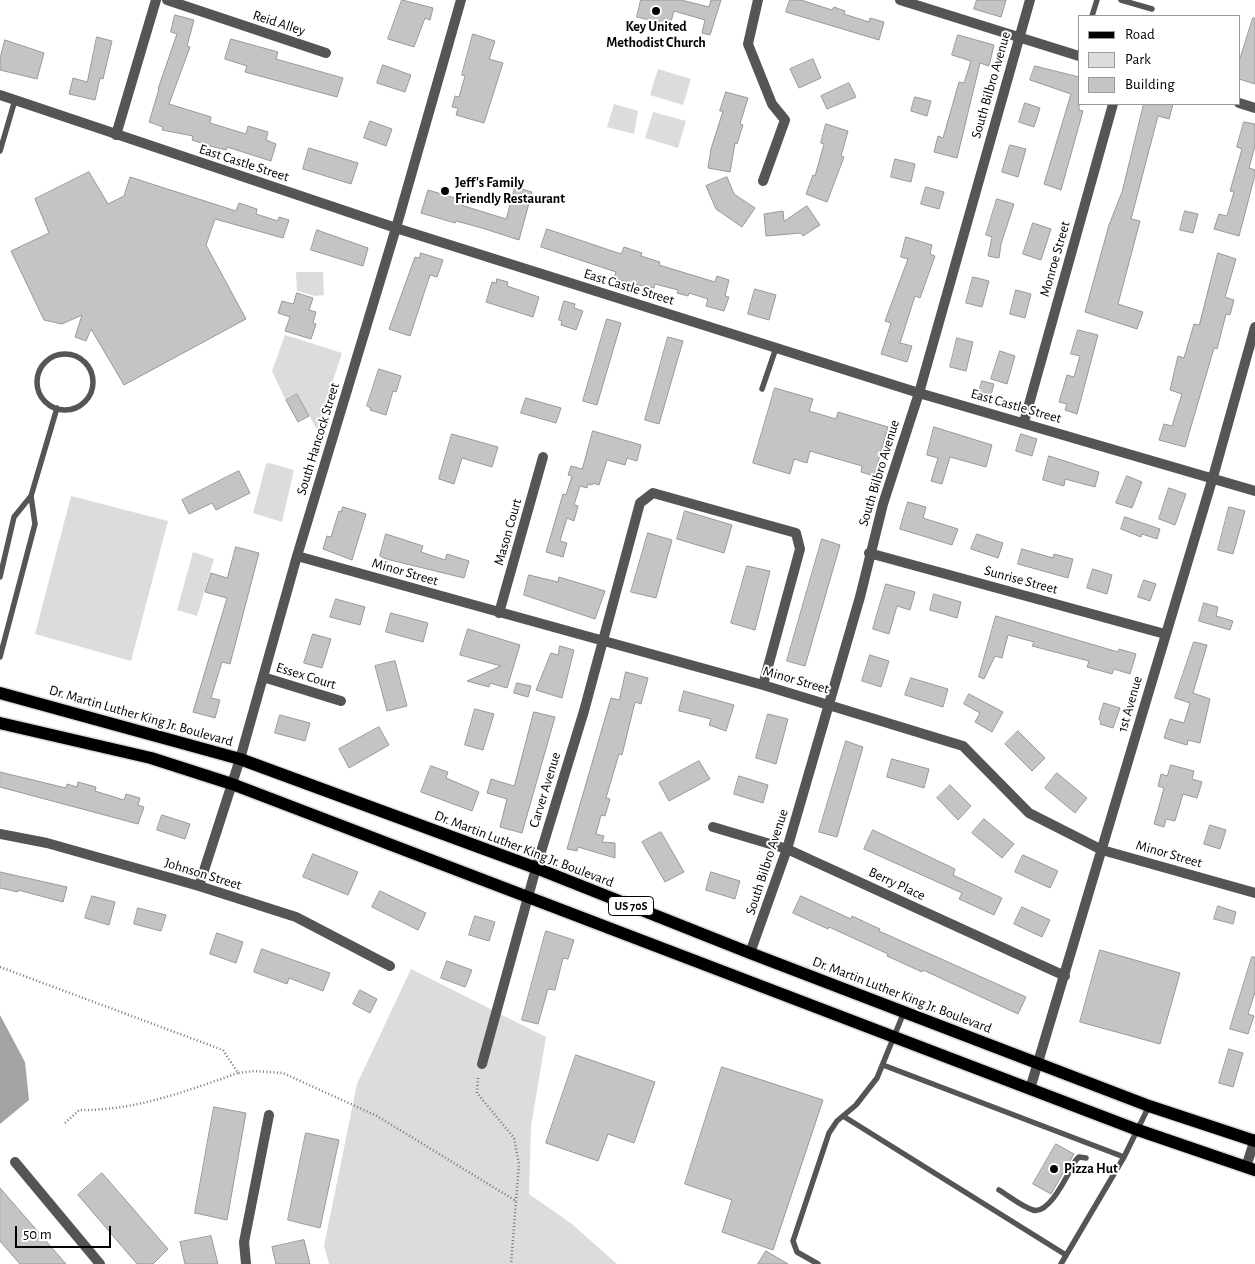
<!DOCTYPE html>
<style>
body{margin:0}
#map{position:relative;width:1255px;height:1264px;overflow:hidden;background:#fff;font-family:"Alegreya Sans",sans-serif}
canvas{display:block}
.legend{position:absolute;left:1078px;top:15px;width:162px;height:90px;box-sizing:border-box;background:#fff;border:1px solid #999;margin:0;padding:6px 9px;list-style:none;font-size:15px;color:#000}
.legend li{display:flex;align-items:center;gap:10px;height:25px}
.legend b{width:25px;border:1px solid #999}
.scale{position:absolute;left:15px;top:1226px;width:96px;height:22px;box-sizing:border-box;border:2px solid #000;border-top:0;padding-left:6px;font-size:15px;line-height:18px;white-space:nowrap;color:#000;-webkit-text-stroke:4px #fff;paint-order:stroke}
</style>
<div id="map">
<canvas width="1255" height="1264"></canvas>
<ul class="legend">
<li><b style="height:6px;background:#000"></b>Road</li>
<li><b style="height:14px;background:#dcdcdc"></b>Park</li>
<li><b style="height:14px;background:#c4c4c4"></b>Building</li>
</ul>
<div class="scale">50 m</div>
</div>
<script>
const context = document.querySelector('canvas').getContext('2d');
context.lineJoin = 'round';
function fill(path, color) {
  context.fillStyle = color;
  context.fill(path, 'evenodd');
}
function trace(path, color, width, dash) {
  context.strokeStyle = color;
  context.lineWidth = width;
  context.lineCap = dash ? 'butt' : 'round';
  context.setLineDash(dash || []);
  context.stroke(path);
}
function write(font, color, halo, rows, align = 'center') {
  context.font = font + ' "Alegreya Sans",sans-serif';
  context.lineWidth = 4;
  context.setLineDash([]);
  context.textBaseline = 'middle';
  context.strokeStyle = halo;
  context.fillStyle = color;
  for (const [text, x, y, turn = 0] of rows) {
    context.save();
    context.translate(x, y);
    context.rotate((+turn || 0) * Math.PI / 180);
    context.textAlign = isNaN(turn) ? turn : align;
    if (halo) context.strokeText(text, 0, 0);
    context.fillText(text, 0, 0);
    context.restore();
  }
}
fill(new Path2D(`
 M658,69l33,10 -8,26 -33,-10z
 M614,104l24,7 -4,23 -27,-7z
 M653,112l33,9 -8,27 -33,-10z
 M296,272h27l1,23 -9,1 -18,-5z
 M285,335l57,18 -25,77 -20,-37 -12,6 -13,-28z
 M269,463l25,7 -12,52 -29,-9 13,-49z
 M71,496l97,25 -37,140 -96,-27z
 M193,552l21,7 -17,57 -20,-6z
 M411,969l135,68 -15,89 -2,68 43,30 45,40h-288l-5,-18 33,-162z`), '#dcdcdc');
fill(new Path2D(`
 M0,1015l25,47 4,38 -29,24z`), '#a3a3a3');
const building = new Path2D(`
 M402,0l31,8 -3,12 -5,-2 -11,29 -26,-8z
 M641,0h40l28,7 2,-7h10l-11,35 -8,-2 3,-13 -31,-9 -4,14 -33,-8z
 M790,0h11l31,10 2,-3 11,4 -1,3 25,8 1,-4 14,4 -5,18 -93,-28z
 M977,0h29l-5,17 -27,-8z
 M175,15l19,5 -7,26 3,1 -21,57 42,13 -1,6 36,11 2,-8 20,6 -2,8 10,4 -5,17 -44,-14 -1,3 -16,-4 -18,-6 1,-4 -31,-6 1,-3 -14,-5 10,-33h-1l19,-55 -6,-2z
 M1253,18h2v66l-16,-5v-17z
 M473,34l22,7 -6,18 14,4 -19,60 -28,-8 2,-7 -6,-1 3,-11 4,1 6,-21 -3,-1z
 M958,35l36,10 -5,21 -9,-3 -23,95 -23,-6 4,-16 5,2 16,-56 5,1 7,-22 -19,-6z
 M97,37l15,4 -9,38 -3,-1 -5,22 -26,-6 4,-16 14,4z
 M231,39l47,13 -2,7 67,19 -6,19 -92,-25 2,-6 -22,-7z
 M5,40l39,13 -7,26 -37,-9v-11z
 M813,59l8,19 -22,10 -9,-19z
 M383,65l28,10 -6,17 -28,-9z
 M1035,66l44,11v33l4,1 -22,79 -17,-6 27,-90 -41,-14z
 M849,83l7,14 -29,12 -6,-13z
 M726,92l22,6 -8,26 3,1 -6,19 -2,-1 -5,29 -22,-4 3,-19 12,-38h-3z
 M915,97l16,4 -4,15 -16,-5z
 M1025,103l15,5 -6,19 -15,-5z
 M1144,104h29l-4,15 -11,-3 -27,103 9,2 -22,83 25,8 -6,17 -52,-17 24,-87 13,-33z
 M370,121l22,8 -6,17 -22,-8z
 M1244,122l11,2v22l-6,22 6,2v5l-16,61 -25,-7 5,-15 8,2 7,-24 -4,-1 12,-42 -5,-2z
 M826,124l22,7 -7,25 3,1 -17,45 -21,-8 7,-19 2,1 9,-32 -3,-1z
 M1010,145l16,4 -8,28 -16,-5z
 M309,148l49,15 -7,21 -48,-15z
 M895,159l20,5 -4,18 -20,-5z
 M89,172l19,32 16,-8 6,-19 106,34 3,-8 18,6 -1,5 22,7 1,-4 10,3 -6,18 -68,-19 -9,26 40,74 -122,66 -33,-56 -5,12 -11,-4 7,-22 -20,9 -18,-4 -33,-69 38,-18 -14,-34z
 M727,177l7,17 21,14 -13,19 -26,-18 -10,-23z
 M515,187l17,5 -13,48 -37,-12 -26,-7 -1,2 -34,-10 7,-23 34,10 -1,5 45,14z
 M926,187l18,5 -5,17 -18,-5z
 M997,199l17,5 -13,40 -2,14 -11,-2 4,-19 -6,-2z
 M807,206l13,19 -17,11 -2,-3 -35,3 -2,-22 19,-3 1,10z
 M1185,211l13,3 -5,19 -13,-3z
 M1033,223l18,6 -10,31 -18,-6z
 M547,229l74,25 3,-7 18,6 -1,3 19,6 -1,3 56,17 2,-6 12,4 -4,16 4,1 -5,14 -18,-5 2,-7 -19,-6 -1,3 -11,-3 1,-3 -23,-6 -1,4 -22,-4 -18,-6 2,-6 -75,-25z
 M317,230l51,18 -5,18 -52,-16z
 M906,237l26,8 -2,9 5,2 -15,42 -5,-2 -15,47 12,3 -5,16 -26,-8 10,-31 -6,-2 23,-62 -7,-2z
 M421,253l22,7 -6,17 -7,-2 -20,61 -21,-7 26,-72 4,1z
 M1218,253l18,6 -11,38 9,3 -4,15 -4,-1 -9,35 -3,-1 -29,99 -26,-7 5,-16 8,2 10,-32 -12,-4 8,-34 6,2 10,-34 5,1z
 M973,277l16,4 -7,26 -16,-4z
 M497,279l11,3 -1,4 32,11 -6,20 -47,-15 6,-20 4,1z
 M755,289l21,6 -7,25 -21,-6z
 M1016,290l15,4 -6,24 -15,-4z
 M297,293l16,5 -4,12 7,2 -3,11 3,1 -5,15 -26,-8 5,-14 -12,-4 4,-12 11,3z
 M564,301l11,3 -1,4 9,3 -7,19 -15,-5 1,-4 -3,-1z
 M607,319l14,4 -24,82 -14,-4z
 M1078,330l20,5 -21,79 -12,-4 2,-6 -8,-2 8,-27 7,2 6,-21 -9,-2z
 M668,337l15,4 -24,83 -14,-4z
 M957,338l16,4 -7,29 -16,-4z
 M1000,351l15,5 -8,28 -16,-5z
 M379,369l22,7 -5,16 -3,-1 -7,24 -16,-5 1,-2 -4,-2z
 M982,381l12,3 -3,11 -12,-3z
 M775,388l38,11 -4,12 27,8 2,-7 50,15 -14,49 -13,-4 1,-6 -52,-15 -3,12 -13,-4 -4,15 -37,-11z
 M297,394l12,22 -11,6 -12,-22z
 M526,398l35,10 -5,15 -35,-10z
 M934,427l58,18 -6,22 -36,-10 -8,27 -11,-3 7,-23 -11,-3z
 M593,431l48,14 -4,16 -10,-3 -2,7 -18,-5 -8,25 -6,-2 -1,2 -4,-1 -1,4 -7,-2 -6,19 4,1 -4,15 -7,-3 -7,23 7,2 -4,14 -17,-5 17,-58 3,1 6,-19 -4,-1 3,-9 11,3z
 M452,434l46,13 -6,20 -30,-9 -8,26 -15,-5z
 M1021,434l16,5 -5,17 -16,-5z
 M1049,456l50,16 -4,15 -30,-8 -1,7 -21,-6z
 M239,471l11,22 -34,17 -4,-7 -23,11 -7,-14z
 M1127,476l15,6 -10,26 -16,-5z
 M1169,488l17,6 -11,31 -16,-6z
 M908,502l18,5 -3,11 35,11 -6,16 -52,-16z
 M343,507l23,7 -14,46 -29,-11 4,-13 4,1 8,-26 2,1z
 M1229,507l16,4 -12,43 -15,-4z
 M685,511l47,14 -8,28 -47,-14z
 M1125,517l35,12 -3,10 -15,-5 -1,3 -20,-8z
 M648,533l24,7 -16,58 -25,-6z
 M386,534l37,12 -2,6 24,8 2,-6 22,7 -5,17 -78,-19 -6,-3z
 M977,534l26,9 -5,15 -27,-9z
 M822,539l18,6 -35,121 -18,-5z
 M236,547l23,6 -29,111 -8,-2 -11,36 9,2 -5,18 -22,-6 34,-114 -22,-6 6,-19 16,5z
 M1022,549l31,9 1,-4 19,5 -5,19 -50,-14z
 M747,566l23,5 -15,59 -24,-7z
 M1093,569l19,6 -5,19 -20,-6z
 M529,575l29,7 1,-5 46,14 -10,28 -71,-24z
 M1144,580l12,4 -6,17 -12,-4z
 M886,584l29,8 -5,18 -13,-4 -8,28 -16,-5z
 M934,594l27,8 -4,16 -27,-8z
 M336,599l29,8 -5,18 -30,-8z
 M1204,603l14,4 -2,9 17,5 -3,9 -31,-9z
 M391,613l37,10 -5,19 -37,-10z
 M996,616l122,36 1,-3 17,5 -6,20 -16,-5 -2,5 -25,-7 2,-6 -57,-15 2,-4 -26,-7 -6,23 -7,-2 -11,23 -5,-2z
 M468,629l52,16 -13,43 -17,-5 -1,4 -22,-6 34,-15 -41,-11z
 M313,634l18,5 -9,29 -18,-5z
 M1194,642l13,3 -14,48 17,6 -10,44 -12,-3 -1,5 -23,-7 6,-19 14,4 6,-20 -15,-5z
 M560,646l14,4 -12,48 -26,-8 15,-37 7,2z
 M870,655l19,6 -8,26 -19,-6z
 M395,661l12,45 -20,5 -12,-45z
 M626,672l22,6 -7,26 -6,-2 -13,53 -3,-1 -13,44 4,1 -5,17 -4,-1 -5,19 8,2 -2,6 13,1v15l-37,-11 -1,4 -10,-2 44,-151 8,2z
 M911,678l37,11 -5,18 -38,-12z
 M517,683l14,3 -3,11 -14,-4z
 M684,691l50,14 -8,26 -17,-6 2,-6 -32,-8z
 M969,694l34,18 -11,20 -17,-10 5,-9 -16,-9z
 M1104,703l16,5 -7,20 -13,-4 1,-2 -2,-3z
 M475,709l19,5 -11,36 -18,-5z
 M534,712l21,5 -33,116 -22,-6 7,-28 -20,-6 4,-14 23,7z
 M768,714l20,5 -12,45 -20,-6z
 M280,715l30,8 -5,18 -30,-8z
 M379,727l10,18 -40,23 -10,-19z
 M1018,731l27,27 -13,13 -27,-27z
 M846,741l17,6 -26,90 -18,-5z
 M892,759l37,10 -5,19 -37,-11z
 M699,761l11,18 -41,22 -10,-18z
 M1171,765l23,6 -2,8 10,3 -5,16 -14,-4 -8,27 -9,-2 -2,8 -10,-3 10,-36 -6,-2 3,-12 6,2z
 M431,766l17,6 -2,6 33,14 -7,19 -51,-19z
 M0,772l66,16 1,-4 10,3 1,-5 18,5 -1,4 29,9 2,-6 14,4 -2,7 6,2 -6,17 -138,-37z
 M1057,773l30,25 -12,15 -30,-25z
 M739,776l29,9 -5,18 -29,-9z
 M950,785l21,21 -13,14 -21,-22z
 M162,815l28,9 -5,15 -28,-9z
 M984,819l30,25 -12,14 -30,-25z
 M1210,825l16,5 -6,19 -16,-5z
 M873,830l82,39 -2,6 49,23 -8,17 -35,-16 3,-6 -98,-44z
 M661,832l23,40 -19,10 -23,-40z
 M313,854l45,18 -10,23 -45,-18z
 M1023,855l35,16 -8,17 -35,-16z
 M0,872l67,15 -4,15 -45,-12v2l-18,-4z
 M711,872l29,9 -5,18 -29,-9z
 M380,891l46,22 -8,17 -46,-23z
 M92,896l23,6 -6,23 -24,-7z
 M801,896l50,23 1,-3 28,13 -1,2 147,66 -8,17 -95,-44 -1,2 -35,-16 1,-2 -59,-27 -1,2 -35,-16z
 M1218,906l18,6 -3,12 -19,-5z
 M1022,907l28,13 -8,17 -28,-13z
 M138,908l28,7 -5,16 -27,-7z
 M475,916l20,6 -6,19 -20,-6z
 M546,931l28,9 -6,19 -5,-1 -8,32 -7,-1 -10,35 -16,-4z
 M217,933l26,9 -7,21 -26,-9z
 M262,949l68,24 -7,18 -34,-13 -2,6 -33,-12z
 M1100,950l80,23 -20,71 -80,-22z
 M1252,957h3v35l-7,22 6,2 -6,18 -18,-5z
 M447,961l25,9 -7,17 -24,-9z
 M360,990l17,9 -7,14 -17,-9z
 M1229,1049l14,4 -10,34 -14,-4z
 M576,1055l79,27 -21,61 -26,-9 -10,27 -52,-18z
 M722,1067l101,33 -50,150 -51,-18 10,-32 -47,-16z
 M214,1107l32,6 -19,107 -32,-7z
 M306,1133l33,7 -19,88 -32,-8z
 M1056,1144l18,10 -23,40 -18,-10z
 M102,1173l66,76 -15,15h-16l-59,-69z
 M0,1188l66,76h-46l-20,-23z
 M211,1236l7,28h-33l-5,-22z
 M304,1240l6,24h-34l-4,-17z
 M766,1251l22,13h-30z`);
fill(building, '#c4c4c4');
trace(building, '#999', 1);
const primary = new Path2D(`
 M0,693l240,66 296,109 214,85 399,153 106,35
 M0,723l151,35 81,26 903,345 120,41`);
trace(primary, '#dbdbdb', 15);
trace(new Path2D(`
 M0,967l223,83 15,23 16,-2 29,2 94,43 139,85 -5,63
 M478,1078l-1,15 37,45 5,26 -3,37
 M65,1123l14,-13c56,1 107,-19 159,-37`), '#777', 2.5, [1, 2.5]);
trace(new Path2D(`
 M1121,0l31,9
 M1092,16l5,-16
 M0,151l15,-51
 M37 382a28 28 0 1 1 56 0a28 28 0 1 1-56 0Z
 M762,389l14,-41
 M0,577l14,-60 17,-21 26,-88
 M0,657l35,-133 -4,-28
 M883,1065l241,92
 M843,1116l223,139
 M999,1190c10,6 23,17 34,20 17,5 35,-37 43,-50l3,-3 7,1
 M818,1264l-21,-12 -4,-11 36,-108 8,-12 19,-16 21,-27 27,-66
 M1061,1264l63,-107 25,-51`), '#555', 5.5);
trace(new Path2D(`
 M167,0l159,53
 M758,0l-10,44 24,60 13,16 -22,61
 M900,0l179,56
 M0,95l396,133 523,165 336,98
 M1239,103l16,5
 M116,135l40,-135
 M1024,422l89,-318
 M869,553l296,81
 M297,556l466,129 200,61 66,67 73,37 153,43
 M499,613l44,-156
 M263,677l78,24
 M713,827l74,22 278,127
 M0,834l47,9 152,43 97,31 94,49
 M199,886l41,-127 57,-203 99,-328 65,-228
 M750,953l37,-104 73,-252 23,-93 36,-111 111,-393
 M482,1064l54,-196 48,-157 56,-208 13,-10 143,40 4,16 -37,136
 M1030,1089l183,-612 42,-150
 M15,1162l85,102
 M1246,1167l9,-28
 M246,1264l-2,-22 25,-127`), '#555', 10);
trace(primary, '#000', 12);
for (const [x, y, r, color] of [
 [656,11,5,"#000"],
 [445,191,5,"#000"],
 [1054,1169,5,"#000"]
]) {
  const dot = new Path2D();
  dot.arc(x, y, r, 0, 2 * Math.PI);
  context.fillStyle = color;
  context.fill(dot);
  trace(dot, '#fff', 2);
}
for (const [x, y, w] of [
 [631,906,45]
]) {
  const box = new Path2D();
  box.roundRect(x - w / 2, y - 9.5, w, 19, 4);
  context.fillStyle = '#fff';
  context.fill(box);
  trace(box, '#000', 1);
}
write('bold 12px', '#000', null, [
 ["US 70S",631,906]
]);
write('14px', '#000', '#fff', [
 ["Reid Alley",279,23,18],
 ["South Bilbro Avenue",991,85,-74],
 ["East Castle Street",244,163,18],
 ["Monroe Street",1055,259,-74],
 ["East Castle Street",629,287,17],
 ["East Castle Street",1016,406,16],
 ["South Hancock Street",318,439,-73],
 ["South Bilbro Avenue",879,473,-73],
 ["Mason Court",508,532,-74],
 ["Minor Street",405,572,16],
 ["Sunrise Street",1021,580,15],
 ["Essex Court",306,676,17],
 ["Minor Street",796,680,16],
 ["1st Avenue",1130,704,-74],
 ["Dr. Martin Luther King Jr. Boulevard",141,716,16],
 ["Carver Avenue",545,790,-73],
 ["Dr. Martin Luther King Jr. Boulevard",524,849,21],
 ["Minor Street",1169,854,16],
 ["South Bilbro Avenue",767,862,-72],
 ["Johnson Street",203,874,17],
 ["Berry Place",897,884,25],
 ["Dr. Martin Luther King Jr. Boulevard",902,995,21]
]);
write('bold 14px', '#000', '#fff', [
 ["Key United",656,27,"center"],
 ["Methodist Church",656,43,"center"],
 ["Jeff's Family",455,183],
 ["Friendly Restaurant",455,199],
 ["Pizza Hut",1064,1169]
], 'left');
</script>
